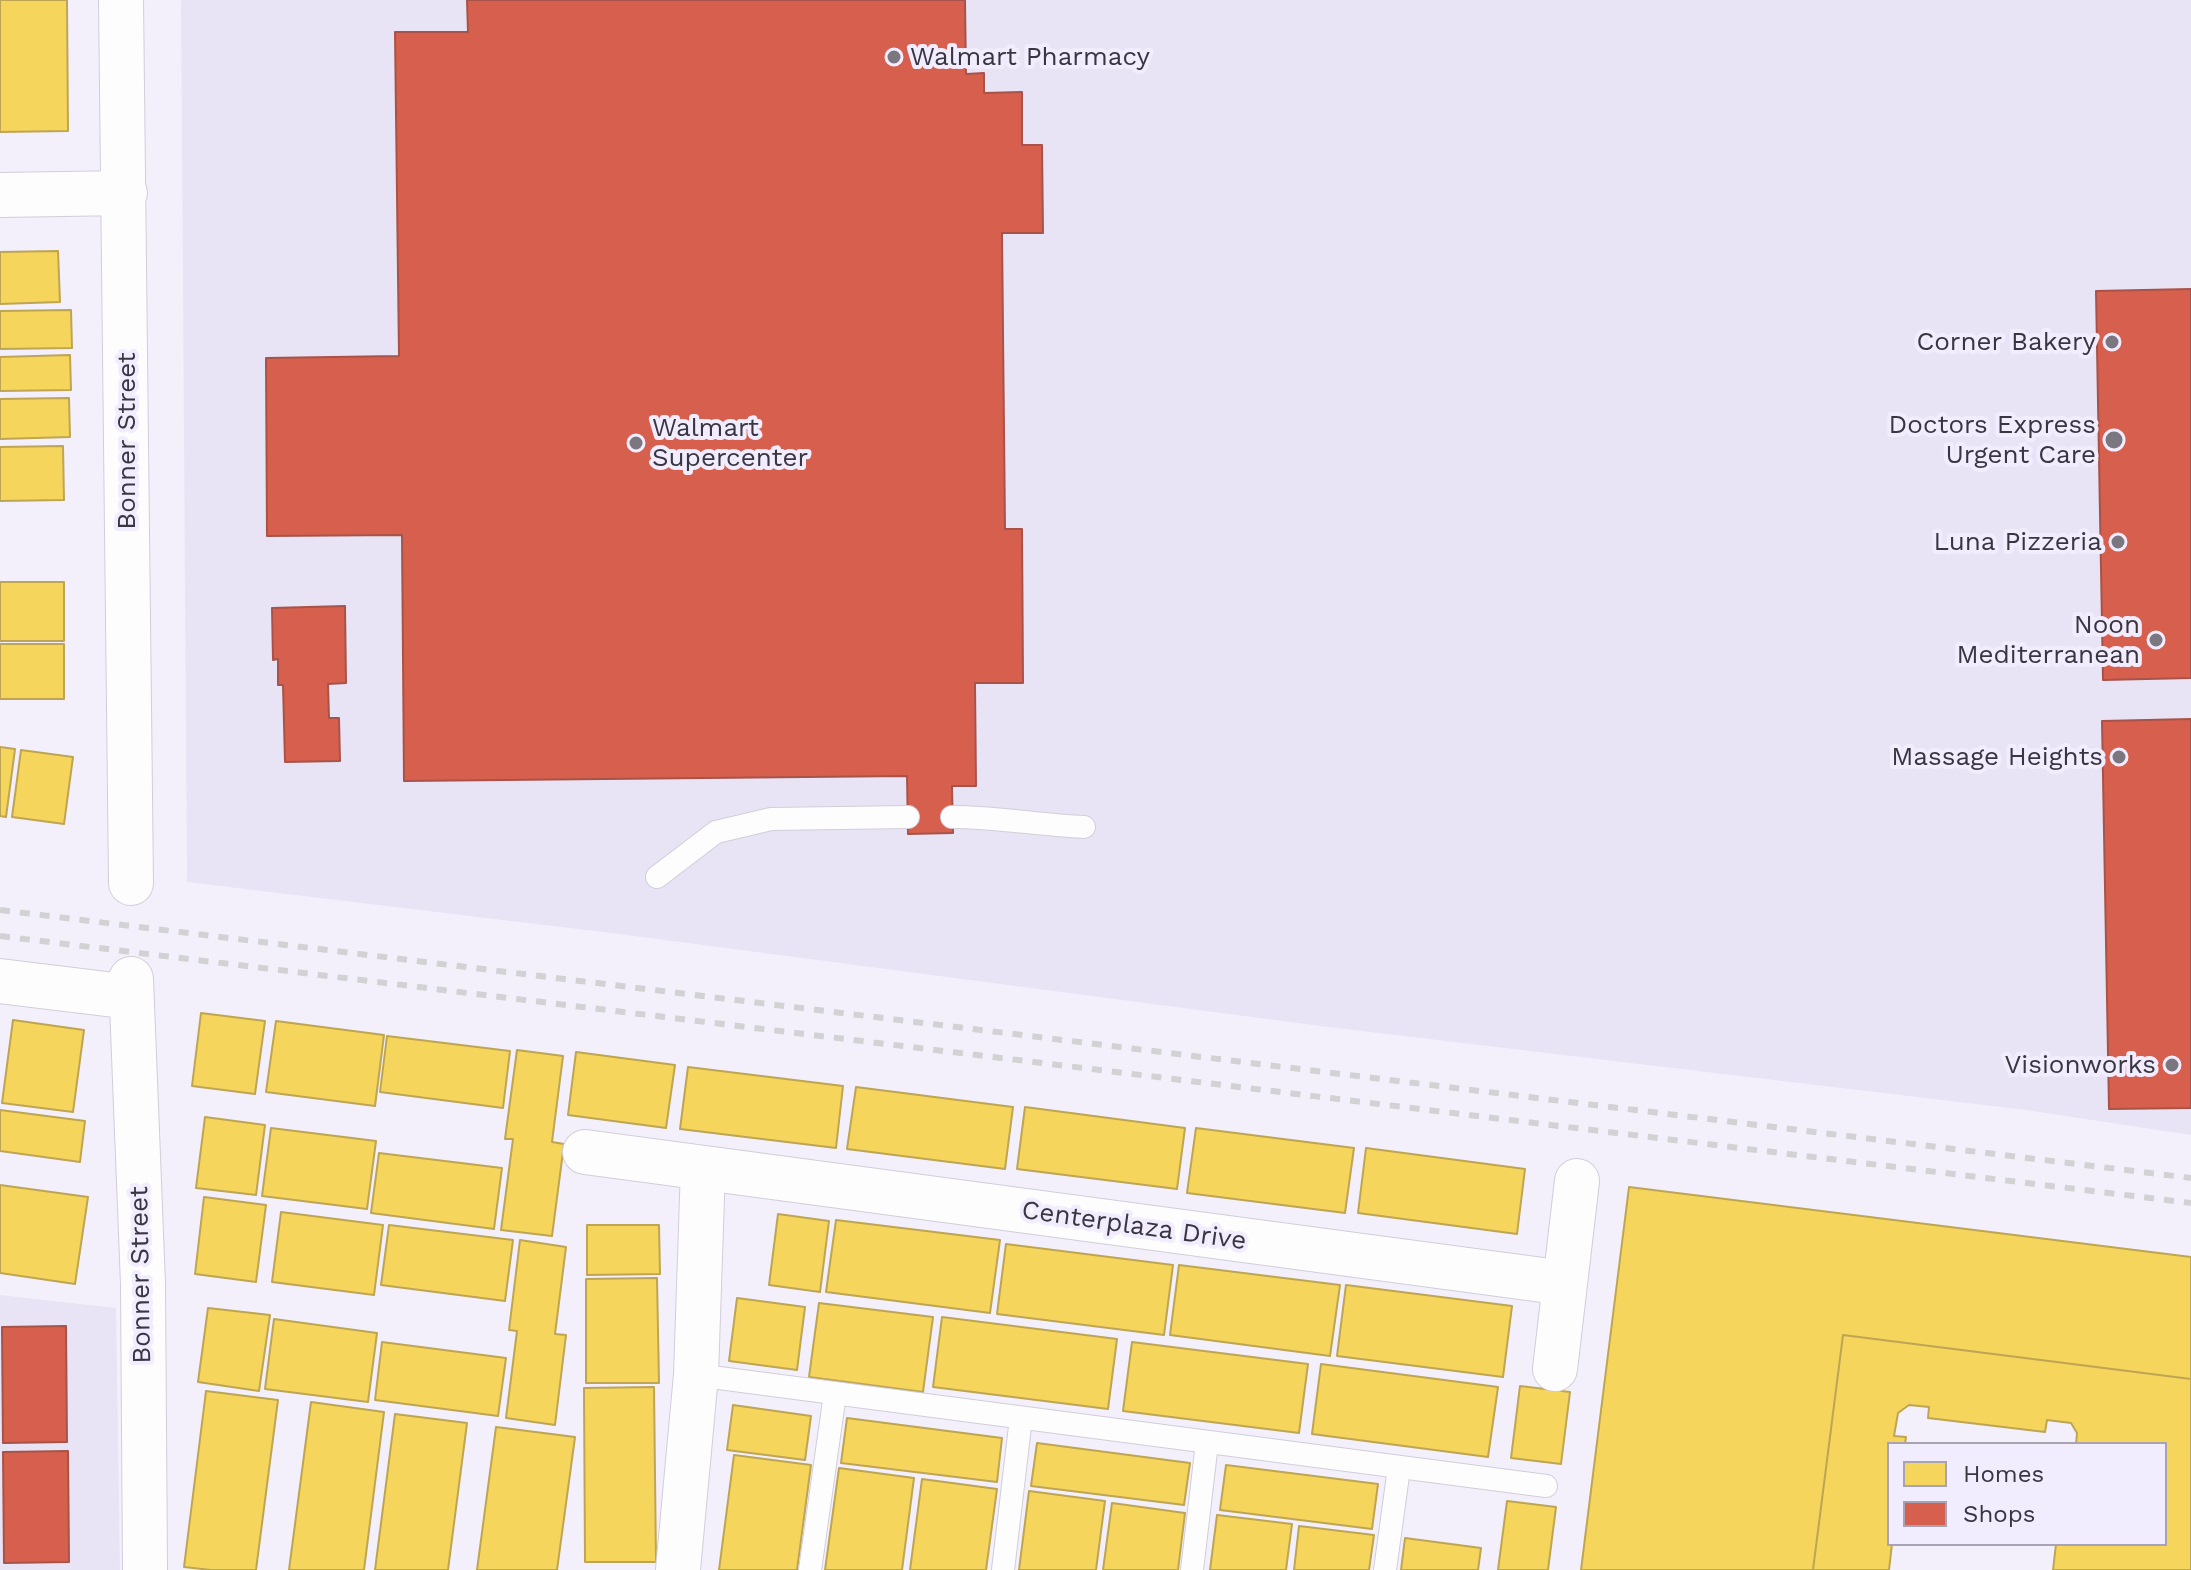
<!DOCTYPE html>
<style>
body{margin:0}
#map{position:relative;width:2191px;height:1570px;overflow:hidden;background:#f3f0fb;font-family:"Work Sans",sans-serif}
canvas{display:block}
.legend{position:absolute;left:1887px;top:1442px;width:280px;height:104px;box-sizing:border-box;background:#f2ecff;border:2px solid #a8a3b3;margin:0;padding:10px 14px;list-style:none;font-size:24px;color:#3a3640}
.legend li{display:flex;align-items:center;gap:16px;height:40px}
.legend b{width:40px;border:2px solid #a8a3b3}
</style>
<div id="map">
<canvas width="2191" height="1570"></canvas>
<ul class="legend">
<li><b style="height:22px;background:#f6d55c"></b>Homes</li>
<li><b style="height:22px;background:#d6604d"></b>Shops</li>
</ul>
</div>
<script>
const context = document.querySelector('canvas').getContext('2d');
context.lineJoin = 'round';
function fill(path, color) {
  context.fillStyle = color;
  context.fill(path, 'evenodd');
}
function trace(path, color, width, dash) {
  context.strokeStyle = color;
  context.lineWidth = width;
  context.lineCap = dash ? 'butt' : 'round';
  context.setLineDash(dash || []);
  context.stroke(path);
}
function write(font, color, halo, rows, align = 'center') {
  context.font = font + ' "Work Sans",sans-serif';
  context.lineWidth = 8;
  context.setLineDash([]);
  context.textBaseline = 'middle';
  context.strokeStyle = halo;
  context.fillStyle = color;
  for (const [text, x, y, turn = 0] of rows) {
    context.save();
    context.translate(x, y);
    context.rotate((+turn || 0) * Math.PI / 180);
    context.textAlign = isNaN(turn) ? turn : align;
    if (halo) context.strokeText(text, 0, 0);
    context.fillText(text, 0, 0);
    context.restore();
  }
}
fill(new Path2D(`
 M181,0h2010v1135l-165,-25 -698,-83 -709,-93 -432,-52z
 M0,1295l116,13 4,262h-120z`), '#e9e4f5');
const homes = new Path2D(`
 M0,0h67l1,131 -68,1z
 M58,251l2,51 -60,2v-52z
 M71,310l1,38 -72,1v-38z
 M70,355l1,35 -71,1v-34z
 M69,398l1,39 -70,2v-40z
 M63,446l1,54 -64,1v-54z
 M0,582h64v59h-64z
 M0,644h64v55h-64z
 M0,747l15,2 -9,68 -6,-1z
 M21,750l52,7 -9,67 -52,-7z
 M201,1013l64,8 -10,73 -63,-8z
 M13,1020l71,10 -11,82 -71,-9z
 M276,1021l108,14 -9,71 -109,-14z
 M387,1036l123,15 -7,57 -123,-16z
 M517,1050l46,6 -11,86 12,2 -12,92 -51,-6 12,-91h-8z
 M576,1052l99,13 -9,63 -98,-13z
 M688,1067l155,19 -7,62 -156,-19z
 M856,1087l157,20 -8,62 -158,-20z
 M1025,1107l160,21 -8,61 -160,-20z
 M0,1110l85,11 -5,41 -80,-11z
 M205,1117l60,8 -9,70 -60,-7z
 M271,1128l105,13 -9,68 -105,-13z
 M1196,1128l158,20 -9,65 -158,-20z
 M1366,1148l159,21 -8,65 -159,-21z
 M379,1153l123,15 -8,61 -123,-16z
 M0,1185l88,12 -13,87 -75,-11z
 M1629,1187l562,70v122l-348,-44 -30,235h-232z
 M204,1197l62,8 -10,77 -61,-8z
 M281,1212l102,13 -9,70 -102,-13z
 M778,1214l51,7 -9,71 -51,-7z
 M836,1220l164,20 -10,73 -164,-21z
 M389,1225l124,15 -8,61 -124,-16z
 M587,1225h72l1,49 -73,1z
 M520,1240l46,7 -11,87 11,1 -11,90 -49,-7 11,-87 -8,-1z
 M1006,1244l167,21 -9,70 -167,-21z
 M1179,1265l161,20 -10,71 -160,-21z
 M657,1278l2,105h-73v-104z
 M1346,1285l166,21 -9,71 -166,-21z
 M737,1298l68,9 -8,63 -68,-9z
 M819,1303l114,14 -10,75 -114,-15z
 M208,1308l62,7 -11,76 -61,-9z
 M942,1317l175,22 -9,70 -175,-22z
 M274,1319l103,14 -9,69 -103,-13z
 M1843,1335l348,44v191h-138l3,-26h109v-100h-89l1,-11 -6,-10 -24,-3 -2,12 -117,-14 1,-11 -20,-2 -11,8 -4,23 12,1 -1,7h-16v100h3l-3,26h-76z
 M382,1342l124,16 -8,58 -123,-16z
 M1132,1342l176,22 -9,69 -176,-22z
 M1321,1364l177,23 -10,70 -176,-23z
 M1520,1386l50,6 -9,72 -50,-6z
 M654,1387l2,175h-71l-1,-174z
 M206,1391l72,9 -22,170h-45l-27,-3z
 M311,1402l73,10 -20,158h-75z
 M733,1405l78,11 -6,44 -78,-10z
 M395,1414l72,9 -19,147h-73z
 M847,1418l155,20 -5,44 -156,-19z
 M496,1427l79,10 -18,133h-80z
 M1037,1443l153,20 -6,42 -153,-19z
 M734,1455l77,10 -14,105h-78z
 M1226,1465l152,19 -6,45 -152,-19z
 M839,1468l75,10 -12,92h-77z
 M922,1479l75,10 -11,81h-76z
 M1029,1491l76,10 -9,69h-77z
 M1507,1501l49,6 -8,63h-50z
 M1112,1503l73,10 -7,57h-75z
 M1217,1515l75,9 -6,46h-76z
 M1299,1526l75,9 -5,35h-75z
 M1405,1538l76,10 -3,22h-77z`);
fill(homes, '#f6d55c');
trace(homes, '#bea554', 2);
const shops = new Path2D(`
 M467,0h498l1,74 18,-1v20l38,-1v53h20l1,88h-41l3,296h17l1,154h-48l1,103h-24l1,47 -45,1 -1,-58 -503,5 -2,-246 -135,1 -1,-178 133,-2 -4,-324h73z
 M2191,289v389l-88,2 -7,-389z
 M345,606l1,77 -18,1 1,34h10l1,43 -55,1 -2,-77h-5v-26l-5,1 -1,-52z
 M2191,719v389l-82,1 -7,-388z
 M66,1326l1,116 -64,1 -1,-116z
 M68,1451l1,111 -65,1 -1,-111z`);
fill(shops, '#d6604d');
trace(shops, '#a75349', 2);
const lane = new Path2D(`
 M952,817c45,0 87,8 132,10
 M657,877l59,-45 55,-13 137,-2
 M696,1375l850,111
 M810,1570l25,-176
 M1003,1570l18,-152
 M1192,1570l15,-127
 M1385,1570l14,-102`);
const street = new Path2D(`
 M121,0l10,883
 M0,195l125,-2
 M131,979l12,305 2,286
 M0,981l131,16
 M585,1152l980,131
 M1555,1369l22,-188
 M678,1570l18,-195 7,-207`);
trace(lane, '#d1ced8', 24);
trace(street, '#d1ced8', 46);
trace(lane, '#fdfdfe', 22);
trace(street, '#fdfdfe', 44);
trace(new Path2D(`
 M0,910l2191,268
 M0,936l2191,267`), '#d2d1d4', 6, [10, 10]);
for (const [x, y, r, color] of [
 [894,57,8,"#7b7781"],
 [2112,342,8,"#7b7781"],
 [2114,440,10,"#7b7781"],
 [636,443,8,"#7b7781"],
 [2118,542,8,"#7b7781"],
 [2156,640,8,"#7b7781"],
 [2119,757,8,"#7b7781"],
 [2172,1065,8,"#7b7781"]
]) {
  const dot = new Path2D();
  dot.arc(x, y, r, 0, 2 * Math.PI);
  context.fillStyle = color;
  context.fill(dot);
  trace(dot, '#f2ecff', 3);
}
write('26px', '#3a3640', '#f2ecff', [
 ["Walmart Pharmacy",910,57,"left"],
 ["Corner Bakery",2096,342],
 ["Doctors Express",2096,425],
 ["Urgent Care",2096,455],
 ["Walmart",652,428,"left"],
 ["Supercenter",652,458,"left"],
 ["Luna Pizzeria",2102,542],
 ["Noon",2140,625],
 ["Mediterranean",2140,655],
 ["Massage Heights",2103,757],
 ["Visionworks",2156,1065]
], 'right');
write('26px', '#3a3640', '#f2ecff', [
 ["Bonner Street",127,441,-90],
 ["Centerplaza Drive",1134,1226,8],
 ["Bonner Street",141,1275,-91]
]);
</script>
